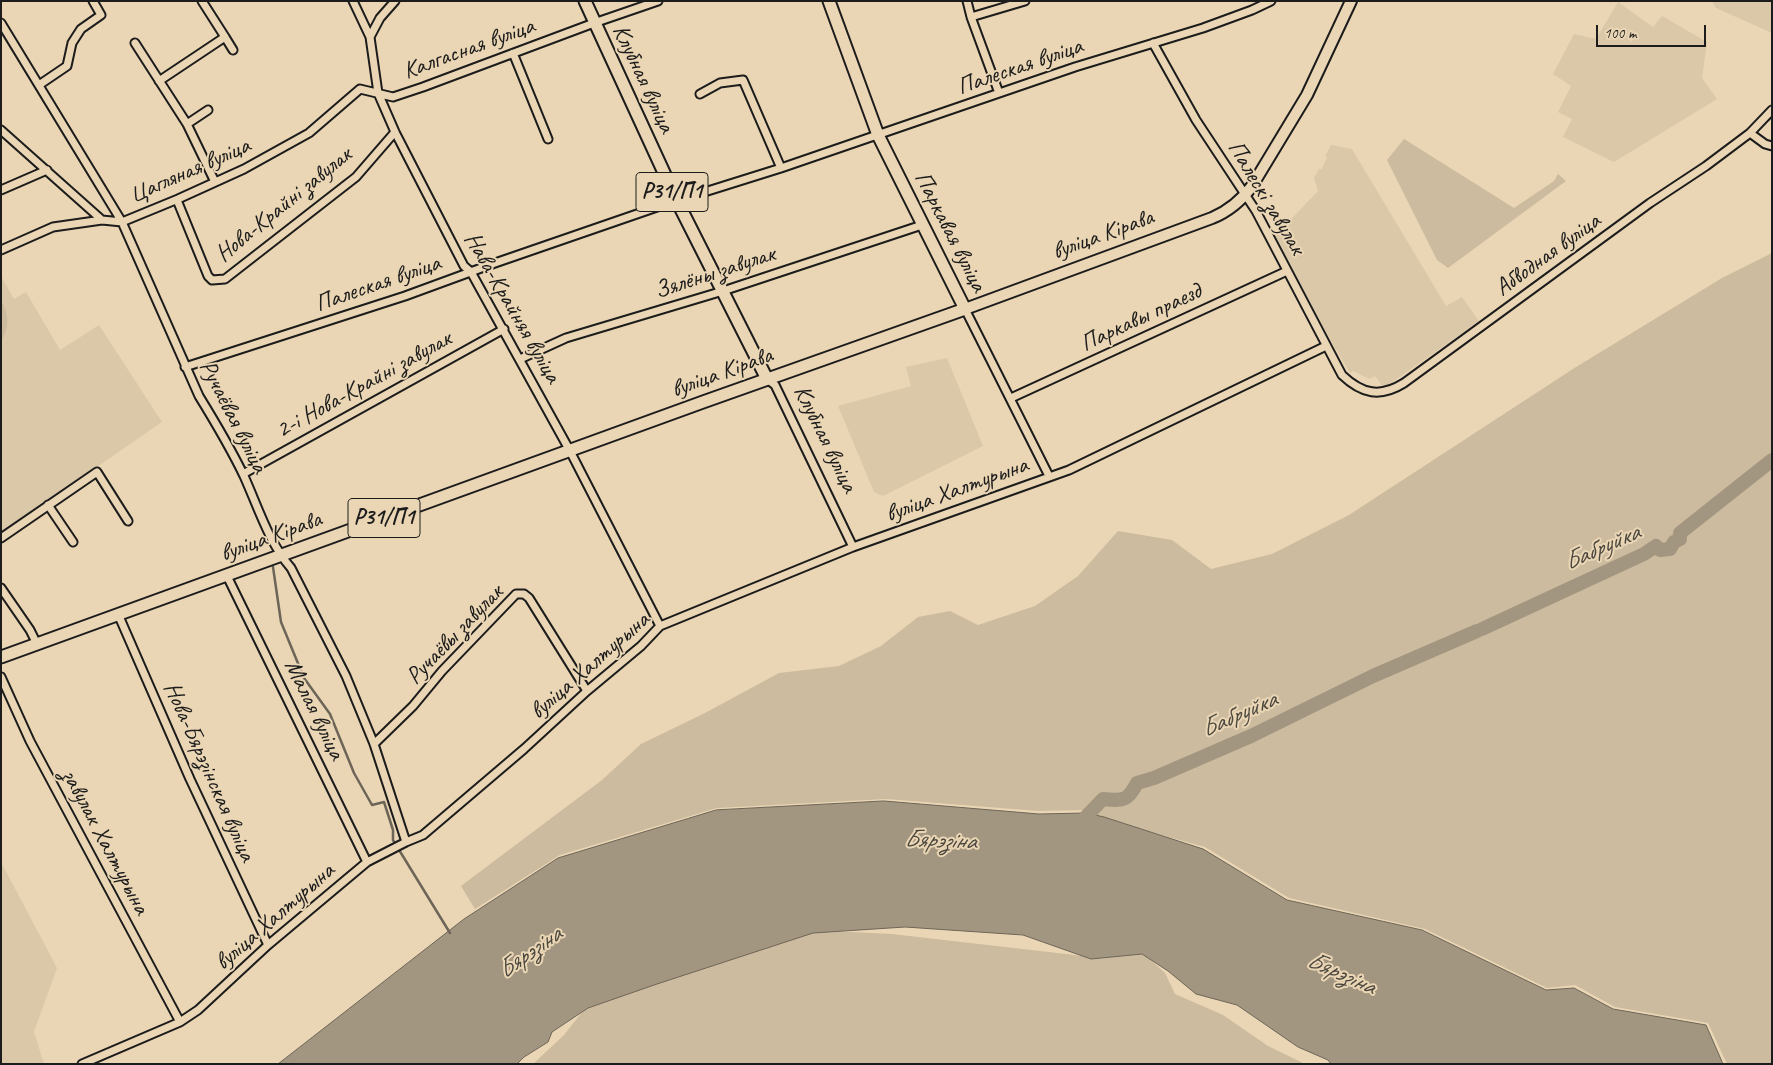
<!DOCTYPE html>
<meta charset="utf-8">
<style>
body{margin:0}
#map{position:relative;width:1773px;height:1065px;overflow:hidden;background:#ead6b4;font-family:Caveat,sans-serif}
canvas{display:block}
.frame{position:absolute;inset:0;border:2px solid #1c1c1c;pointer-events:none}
.scale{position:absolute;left:1596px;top:25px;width:110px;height:22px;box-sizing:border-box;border:2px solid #1c1c1c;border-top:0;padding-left:6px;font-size:15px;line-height:18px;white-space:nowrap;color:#1c1c1c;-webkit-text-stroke:4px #ead6b4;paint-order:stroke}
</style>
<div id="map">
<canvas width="1773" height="1065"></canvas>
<div class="frame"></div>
<div class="scale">100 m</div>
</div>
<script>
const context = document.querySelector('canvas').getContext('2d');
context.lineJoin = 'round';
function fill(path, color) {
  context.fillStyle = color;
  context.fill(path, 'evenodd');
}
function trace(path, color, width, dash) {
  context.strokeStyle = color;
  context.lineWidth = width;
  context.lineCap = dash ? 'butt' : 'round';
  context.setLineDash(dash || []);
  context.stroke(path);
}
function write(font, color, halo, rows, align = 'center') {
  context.font = font + ' Caveat,sans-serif';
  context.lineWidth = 4;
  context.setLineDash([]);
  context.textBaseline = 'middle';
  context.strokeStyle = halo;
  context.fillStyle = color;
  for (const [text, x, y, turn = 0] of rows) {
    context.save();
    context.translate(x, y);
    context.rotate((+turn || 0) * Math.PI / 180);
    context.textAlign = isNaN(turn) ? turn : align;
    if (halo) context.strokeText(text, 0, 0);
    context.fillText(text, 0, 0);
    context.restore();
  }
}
fill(new Path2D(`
 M1712,1h60v32l-56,-25z
 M1618,2l35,25 9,-11 45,26 -5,36 15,21 -103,63 -51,-25 9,-18 -14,-7 13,-26 -18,-12 21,-40 22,5z
 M1331,145l21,4 94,157 16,-9 17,24 -95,67 -9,-12 -5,3 -17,-8 -3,2 -47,-79 -29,-57 44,-46 -4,-13 5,-9 2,1 2,-4 4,-9 -2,-1z
 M1,276l13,23 12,-7 34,58 39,-25 63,97 -161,111z
 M947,358l36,88 -100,50 -9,-4 -36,-86 73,-20 -5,-19z
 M1,862l56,106 -23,64 10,32h-43z`), '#dbc8a9');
fill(new Path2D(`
 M1404,139l110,69 40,-27 4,-7 8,7 -118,87 -11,-8 -50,-100z
 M1772,253v811h-45l-19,-41 -93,-16 -40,-22 -28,3 -122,-59 -136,-31 -84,-51 -103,-28 -16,-9 -48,1 -152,-12 -169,9 -157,47 -85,54 -14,-23 141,-106 39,-36 64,-31 74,-40 60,-7 42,-20 37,-29 32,-6 28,14 57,-19 43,-30 40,-45 54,9 39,29 61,-15 77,-39 227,-148 146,-89z
 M1,301c8,12 9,27 0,40z
 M812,930l80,4 200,23 50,-5 23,21 10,21 48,21 45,31 37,18h-772l31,-29 22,-28z`), '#ccbb9e');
const water = new Path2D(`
 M884,801l155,13 47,-1 18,4 99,32 84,51 135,30 124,60 28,-2 39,21 93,16 17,39h-392l-3,-4 -30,-13 -61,-42 -41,-11 -28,-23 -26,-17 -51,5 -68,-24 -118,-8 -92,6 -156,51 -69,24 -36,24 -4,10 -24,15 -7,7h-239l186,-145 94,-61 158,-48z`);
fill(water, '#a39680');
trace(water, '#6d6558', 1);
trace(new Path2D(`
 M273,567l8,55 23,56 26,36 24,59 18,32 12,-3 9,28v10l57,93`), '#6d6558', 2.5);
trace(new Path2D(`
 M1482,629l162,-75 12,-8 4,4 10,-1 4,-7 6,-3v-6l92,-73
 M1076,827l27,-28c20,2 25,2 34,-16l17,-5 97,-42 122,-60 104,-45`), '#a39680', 14);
const street = new Path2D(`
 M202,1l23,36
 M353,1l17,36 8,56 17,39 69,134 7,6 99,179 90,175
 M967,1l4,16 28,76
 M971,17l54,-16
 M1,23l121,199 77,174c16,26 32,53 45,80 14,31 25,67 47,92l55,108 28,68 32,98
 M370,37l10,-19 15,-17
 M135,43l52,81 28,58
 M1153,43l43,77 60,91 86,164c20,19 38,23 62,8l246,-180 56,-37 44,-33 15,11 7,2
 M513,53l35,86
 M159,81l66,-44 8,13
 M39,85l28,-19 5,-23 9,-14 20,-14 -8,-14
 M700,94l20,-11 23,-3 38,88
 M187,124l21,-14
 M1,130l101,90
 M1750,133l22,-23
 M1,190l46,-20
 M177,200l31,76 4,4 13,-1 131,-102 39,-45
 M1,250l52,-23 49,-7 20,2 56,-23 66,-30 65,-36 51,-44 33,8 30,-10 171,-64 64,-22
 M965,309l84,167
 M520,359l46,-21 157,-47 199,-66
 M185,367l220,-71 90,-33 168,-58 118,-37 294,-101 128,-39 49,-18 19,-9
 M767,379l8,6 78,162
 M1011,398l276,-127
 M243,474l261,-145
 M48,505l25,37
 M1,538l96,-66 31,49
 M227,576l140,286
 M1,588l29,42 7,14
 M118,614l72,165 78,166
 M1,677l29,64 150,281
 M374,744l39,-38 29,-35 74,-77h8l5,4 58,93
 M82,1064l98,-42 18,-12 70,-65 99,-83 39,-20 17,-7 101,-86 63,-58 54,-45 19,-20 193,-79 216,-77 257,-124`);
const secondary = new Path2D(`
 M965,309l247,-91c17,-7 29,-17 40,-32l55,-91 44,-94`);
const primary = new Path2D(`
 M585,1l92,200 90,178
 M1,657l702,-255 262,-93 -87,-174 -49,-134`);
trace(street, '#1c1c1c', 11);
trace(secondary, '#1c1c1c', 14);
trace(primary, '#1c1c1c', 15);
trace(street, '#ead6b4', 7);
trace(secondary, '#ead6b4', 10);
trace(primary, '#ead6b4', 11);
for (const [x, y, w] of [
 [672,192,72],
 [384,518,72]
]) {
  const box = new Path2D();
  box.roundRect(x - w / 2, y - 19.5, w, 39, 4);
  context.fillStyle = '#ead6b4';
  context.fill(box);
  trace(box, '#1c1c1c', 1);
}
write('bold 22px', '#1c1c1c', null, [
 ["Р31/П1",672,192],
 ["Р31/П1",384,518]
]);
write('24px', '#1c1c1c', '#ead6b4', [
 ["Калгасная вуліца",469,49,-20],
 ["Палеская вуліца",1020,67,-19],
 ["Клубная вуліца",643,79,65],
 ["Цагляная вуліца",190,171,-24],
 ["Палескі завулак",1266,198,59],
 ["Нова-Крайні завулак",284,205,-39],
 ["Паркавая вуліца",950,232,63],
 ["вуліца Кірава",1103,235,-20],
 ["Абводная вуліца",1548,255,-36],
 ["Зялёны завулак",715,273,-18],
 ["Палеская вуліца",378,284,-19],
 ["Нава-Крайняя вуліца",512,308,60],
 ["Паркавы праезд",1141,318,-25],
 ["вуліца Кірава",722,373,-20],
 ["2-і Нова-Крайні завулак",364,385,-29],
 ["Ручаёвая вуліца",233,417,63],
 ["Клубная вуліца",825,439,64],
 ["вуліца Халтурына",957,490,-20],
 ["вуліца Кірава",271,537,-20],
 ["Ручаёвы завулак",455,635,-46],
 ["вуліца Халтурына",590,666,-41],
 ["Малая вуліца",314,710,64],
 ["Нова-Бярэзінская вуліца",209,772,66],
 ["завулак Халтурына",105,842,62],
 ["вуліца Халтурына",275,917,-41]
]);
write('italic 25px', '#4b473f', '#ead6b4', [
 ["Бабруйка",1602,548,-24],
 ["Бабруйка",1239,715,-24],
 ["Бярэзіна",940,841,2],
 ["Бярэзіна",530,953,-35],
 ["Бярэзіна",1341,974,24]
]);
</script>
